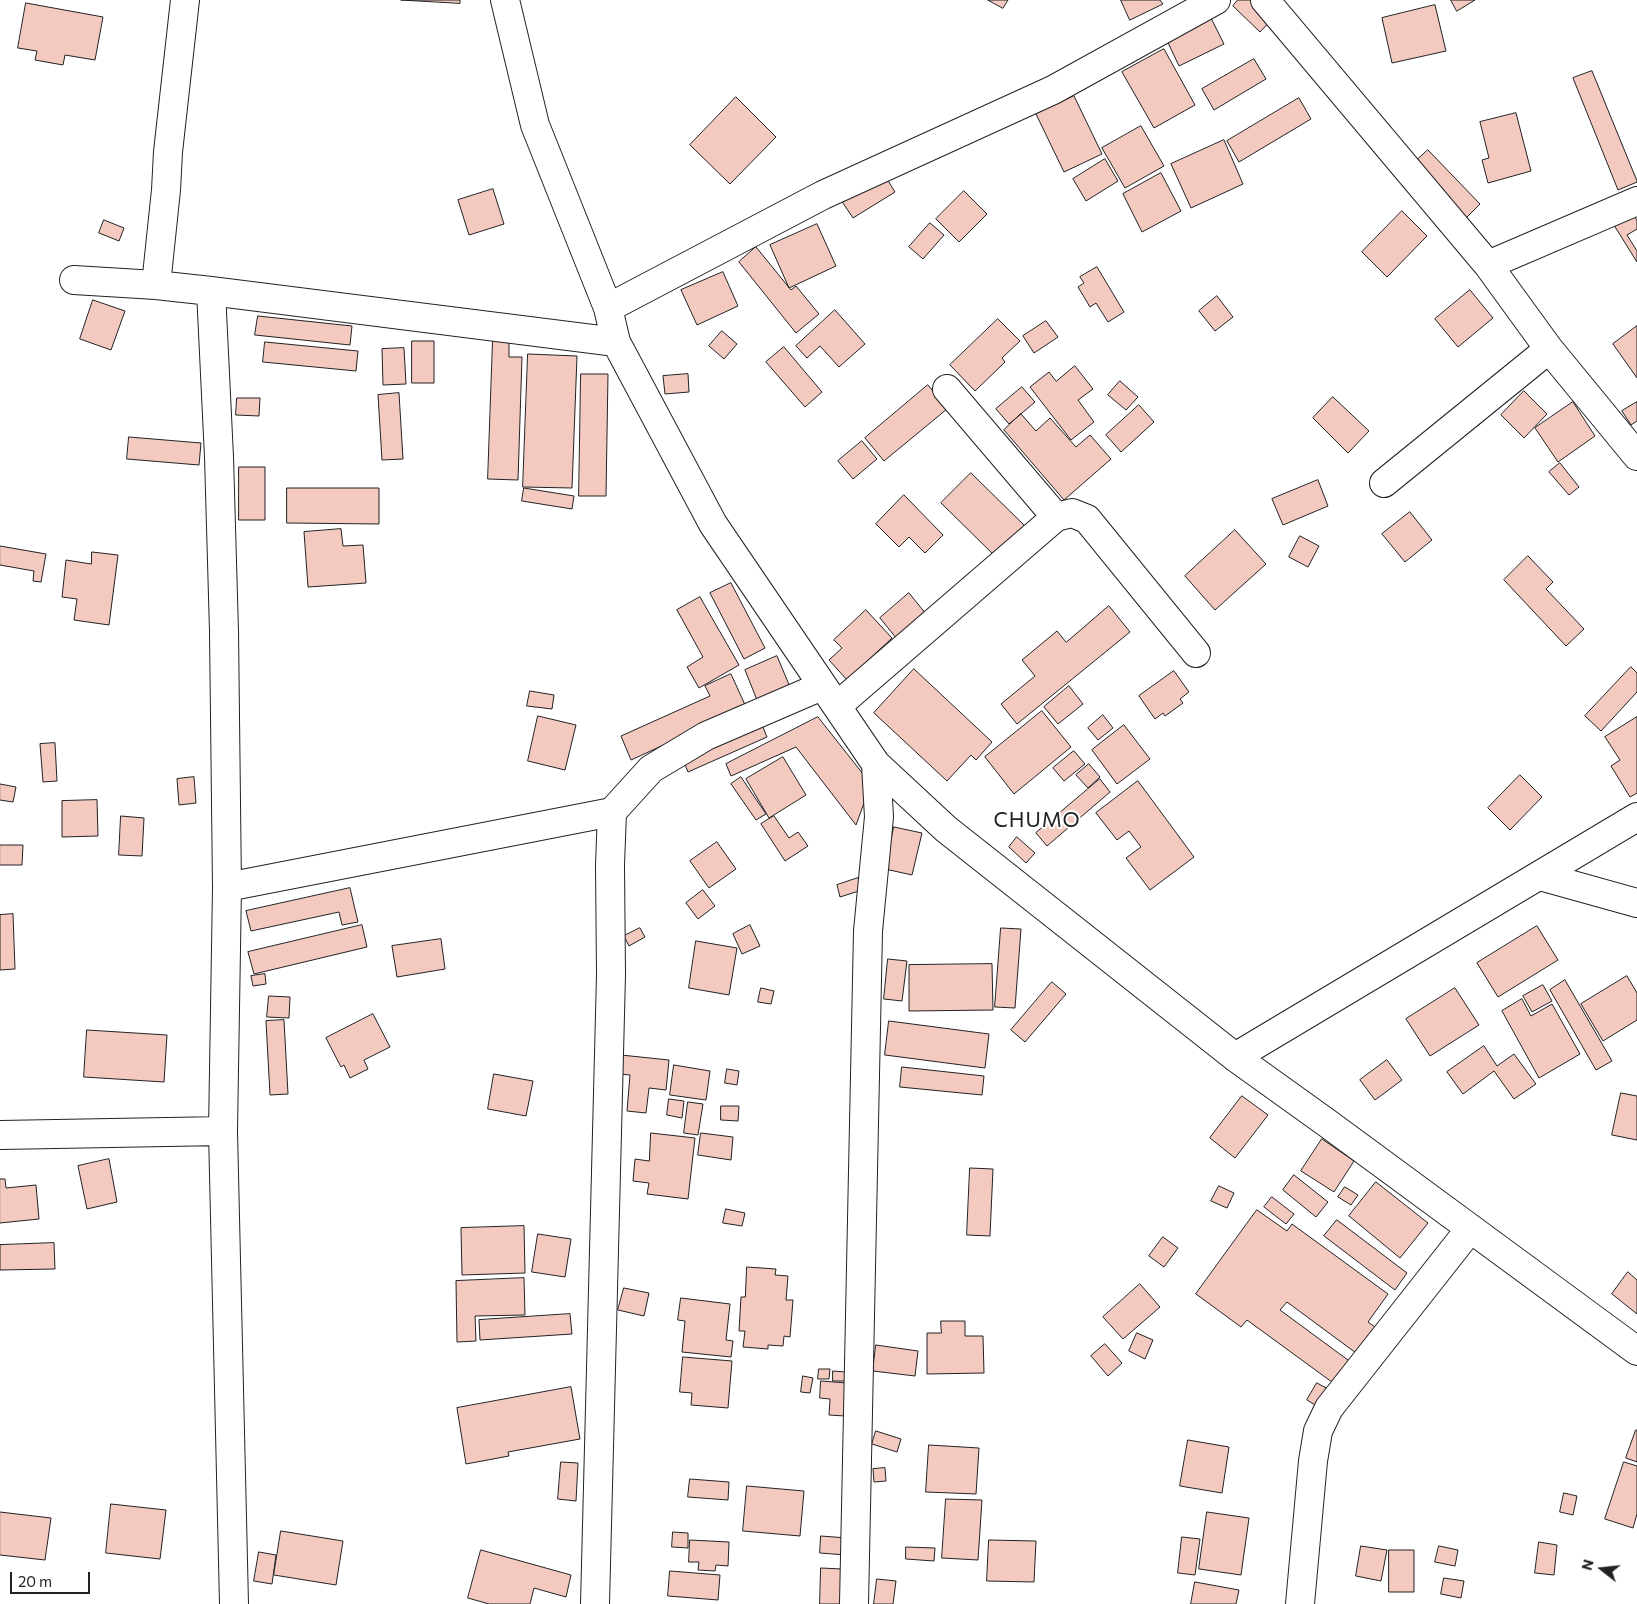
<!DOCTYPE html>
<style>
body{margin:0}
#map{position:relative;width:1637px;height:1604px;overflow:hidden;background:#fff;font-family:Commissioner,sans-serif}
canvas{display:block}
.north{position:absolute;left:1577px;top:1544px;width:50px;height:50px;-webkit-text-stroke:4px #fff;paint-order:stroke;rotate:286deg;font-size:14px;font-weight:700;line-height:20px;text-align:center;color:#222}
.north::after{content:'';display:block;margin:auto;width:18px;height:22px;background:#222;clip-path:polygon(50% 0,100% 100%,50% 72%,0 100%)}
.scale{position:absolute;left:10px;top:1572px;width:80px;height:22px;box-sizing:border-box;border:2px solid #222;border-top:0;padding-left:6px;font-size:15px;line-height:18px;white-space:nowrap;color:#222;-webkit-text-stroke:4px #fff;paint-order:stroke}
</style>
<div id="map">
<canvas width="1637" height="1604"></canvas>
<div class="north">N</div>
<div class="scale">20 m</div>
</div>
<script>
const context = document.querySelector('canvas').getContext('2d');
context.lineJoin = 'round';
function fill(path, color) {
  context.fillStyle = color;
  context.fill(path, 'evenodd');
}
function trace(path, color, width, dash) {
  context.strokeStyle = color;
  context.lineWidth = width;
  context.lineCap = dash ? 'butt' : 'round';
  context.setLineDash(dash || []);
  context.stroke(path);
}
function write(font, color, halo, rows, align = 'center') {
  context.font = font + ' Commissioner,sans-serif';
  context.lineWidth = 4;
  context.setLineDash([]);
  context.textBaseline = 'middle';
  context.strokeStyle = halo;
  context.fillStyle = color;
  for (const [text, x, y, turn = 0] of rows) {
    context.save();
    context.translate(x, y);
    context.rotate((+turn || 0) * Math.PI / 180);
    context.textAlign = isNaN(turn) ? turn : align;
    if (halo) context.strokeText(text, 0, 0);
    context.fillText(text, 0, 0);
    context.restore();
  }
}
const building = new Path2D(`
 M401,0h59v3z
 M988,0h20l-5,8z
 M1121,0h39l3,4 -33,16z
 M1238,0h22l16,15 -16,17 -27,-26z
 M1451,0h24l-18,11z
 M26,3l77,14 -8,43 -30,-5 -2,10 -28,-5 2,-9 -19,-3z
 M1435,5l11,46 -54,12 -10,-45z
 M1208,12l16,32 -45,22 -15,-32z
 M1164,49l31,56 -41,23 -32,-56z
 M1254,59l12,20 -52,31 -12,-21z
 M1592,71l45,110v1l-19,8 -45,-112z
 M1074,96l28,58 -38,18 -28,-58z
 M736,97l40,40 -46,47 -40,-39z
 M1299,98l12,21 -72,43 -12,-21z
 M1516,113l15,58 -43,12 -6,-23 7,-2 -9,-36z
 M1141,126l23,40 -39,22 -23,-40z
 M1224,140l19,44 -52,24 -20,-44z
 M1428,150l52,54 -14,14 -52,-55z
 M1105,159l13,22 -32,20 -13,-22z
 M1161,173l20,38 -39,21 -19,-38z
 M884,174l11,18 -42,26 -12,-18z
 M493,189l11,35 -35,11 -11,-35z
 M964,191l23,23 -28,28 -23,-23z
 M1630,210l7,10v9l-10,6 10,16v11l-25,-40z
 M1402,211l25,25 -40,41 -25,-25z
 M104,220l20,8 -5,13 -20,-8z
 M930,223l14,12 -21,24 -14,-12z
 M817,224l19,42 -47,22 -19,-43z
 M756,247l35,43 5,-4 23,28 -23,19 -57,-71z
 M1097,267l27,45 -16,10 -12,-19 -6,4 -12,-20 6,-4 -4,-6z
 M723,272l15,34 -41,19 -16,-35z
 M1470,290l23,28 -35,29 -23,-28z
 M1217,296l16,21 -18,14 -16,-20z
 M93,300l32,11 -14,39 -31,-11z
 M835,310l30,34 -26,23 -19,-21 -13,12 -11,-12z
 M258,316l94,10 -2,19 -95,-10z
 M998,319l22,22 -18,17 3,4 -30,29 -25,-26z
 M1046,321l12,16 -24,16 -11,-17z
 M1637,326v52l-24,-34z
 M722,331l15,13 -13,15 -15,-13z
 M493,339h16v18h13l-4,123 -30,-1z
 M412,341h22v42h-22z
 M265,342l93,9 -2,20 -93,-9z
 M784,347l38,45 -17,15 -39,-45z
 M404,348l2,36 -23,1 -1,-36z
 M528,354l49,2 -5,132 -49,-1z
 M1075,366l18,23 -15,11 16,22 -23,18 -41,-53 19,-15 7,9z
 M581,374h27l-2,122h-27z
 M688,374l1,18 -24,2 -2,-18z
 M1120,381l18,16 -12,13 -18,-15z
 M928,385l19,24 -63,52 -19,-23z
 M1022,387l13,15 -26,22 -13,-15z
 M1524,391l23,23 -23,24 -23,-23z
 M399,393l4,66 -21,1 -4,-65z
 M1333,397l36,34 -21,22 -35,-35z
 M237,398h23l-1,18 -23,-1z
 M1573,402l22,34 -37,26 -23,-34z
 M1637,402v19l-6,4 -9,-14z
 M1139,405l15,17 -33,30 -15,-17z
 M1021,414l15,17 14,-13 26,29 14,-12 21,24 -47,41 -60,-70z
 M129,437l72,6 -2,22 -72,-6z
 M862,441l15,18 -24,20 -15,-18z
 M1560,463l19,24 -10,8 -20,-23z
 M239,467h26v53h-26z
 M971,473l55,54 -29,31 -56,-55z
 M1318,480l10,26 -45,19 -11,-26z
 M287,488h92v36l-92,-1z
 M524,488l50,8 -2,13 -50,-8z
 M904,495l39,40 -18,18 -16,-16 -10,10 -23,-23z
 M1410,512l22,28 -27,22 -23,-28z
 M341,529l2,17 20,-1 3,38 -58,4 -4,-55z
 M1235,530l31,34 -51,46 -30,-34z
 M1300,536l19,10 -11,21 -19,-10z
 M0,546l46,8 -5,28 -8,-1 1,-10 -34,-6z
 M92,552l26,3 -9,70 -35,-5 3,-21 -15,-2 4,-37 25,4z
 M1528,556l25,26 -7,7 38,40 -18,17 -62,-66z
 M731,583l34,65 -21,11 -34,-66z
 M909,593l17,21 -29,25 -17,-21z
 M700,597l39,68 -40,23 -12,-21 16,-10 -26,-47z
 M1109,606l21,26 -113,92 -16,-20 34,-28 -13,-16 35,-29 9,11z
 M866,610l26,28 -45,42 -18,-20 13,-12 -8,-8z
 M777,656l13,31 -33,13 -12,-30z
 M1631,667l6,6v19l-36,39 -16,-15z
 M914,669l78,73 -16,18 -5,-5 -24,26 -73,-68z
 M1174,671l15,21 -9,7 3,4 -18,13 -2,-3 -8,6 -16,-23z
 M731,674l15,33 -115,53 -10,-24 89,-40 -5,-10z
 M1069,686l14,18 -25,20 -14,-17z
 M530,691l24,4 -2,14 -25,-3z
 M1042,711l29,36 -57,47 -29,-37z
 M1103,715l10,13 -15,12 -10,-12z
 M538,716l38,9 -11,45 -37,-9z
 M818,717l53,67 -15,41 -60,-78 -65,29 -5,-12z
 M1637,717v76l-7,4 -19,-31 9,-6 -15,-23z
 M760,720l7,17 -79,35 -7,-17z
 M1124,725l26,34 -33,25 -25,-34z
 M55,743l2,38 -14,1 -3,-38z
 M1074,751l11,13 -21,17 -11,-13z
 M783,757l23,38 -37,23 -23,-39z
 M1089,764l11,13 -12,11 -12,-13z
 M1520,775l22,22 -32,33 -22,-22z
 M194,777l2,26 -17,2 -2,-26z
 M741,777l25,37 -10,6 -25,-36z
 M1100,779l10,13 -63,54 -11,-13z
 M1138,781l56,76 -44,33 -24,-32 15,-11 -12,-16 -12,9 -21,-27z
 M0,784l16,3 -3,15 -13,-2z
 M97,800l1,36 -36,1v-36z
 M121,816l23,2 -2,38 -23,-1z
 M774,816l15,22 9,-6 10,14 -23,15 -24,-37z
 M894,827l28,6 -10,42 -27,-6z
 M1017,837l18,16 -9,10 -17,-16z
 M717,842l19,27 -27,19 -19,-27z
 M0,845h23l-1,20h-22z
 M858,878l4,12 -22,7 -3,-12z
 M350,888l8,34 -16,3 -3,-13 -88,19 -5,-20z
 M703,890l12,16 -17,13 -12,-16z
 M13,914l2,55 -15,1v-55z
 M362,925l5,22 -113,27 -6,-22z
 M750,925l10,21 -18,8 -9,-20z
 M1537,926l21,34 -60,37 -21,-34z
 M640,928l5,9 -16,9 -5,-10z
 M1001,928l20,1 -6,79 -20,-1z
 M441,939l4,30 -48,8 -5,-31z
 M696,941l41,7 -8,47 -40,-7z
 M888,959l19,2 -5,40 -18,-2z
 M992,964l1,46 -84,1v-46z
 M265,974l1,10 -13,2 -2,-10z
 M1627,976l10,17v27l-34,21 -22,-37z
 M1565,980l47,81 -16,9 -46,-80z
 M1052,982l14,12 -41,48 -14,-12z
 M1543,985l9,16 -20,11 -9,-16z
 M761,988l13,3 -3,13 -13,-2z
 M1455,988l24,37 -49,31 -24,-37z
 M269,996l21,1 -1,21 -22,-1z
 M1522,999l9,17 21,-12 28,50 -41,24 -37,-67z
 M373,1014l17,33 -26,13 4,9 -18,9 -6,-13 -3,2 -15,-29z
 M284,1020l4,74 -18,1 -4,-74z
 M889,1021l100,13 -4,34 -100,-13z
 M87,1030l80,5 -3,47 -80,-5z
 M1484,1046l13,20 17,-12 22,30 -22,15 -20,-28 -31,23 -16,-22z
 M621,1055l48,5 -3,30 -17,-2 -3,25 -19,-2 3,-36 -11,-1z
 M1387,1060l15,20 -27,20 -15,-20z
 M674,1065l36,6 -4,29 -36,-5z
 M902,1067l82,9 -2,19 -82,-8z
 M727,1069l12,2 -2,14 -12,-2z
 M494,1074l39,7 -7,35 -38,-7z
 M1621,1093l16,3v44l-25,-5z
 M1242,1096l26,19 -33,43 -25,-20z
 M669,1099l15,2 -2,17 -15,-3z
 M688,1102l15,2 -5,31 -14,-2z
 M721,1106h18l-1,15 -17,-1z
 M651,1133l44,5 -7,61 -41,-5 2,-11 -16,-2 2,-22 14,2z
 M701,1133l32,4 -2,23 -33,-5z
 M1322,1139l32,22 -20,31 -33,-21z
 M109,1159l8,43 -30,7 -9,-43z
 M970,1168l23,1 -3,67 -23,-1z
 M1294,1175l34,27 -12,15 -33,-27z
 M0,1179h5l1,9 30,-3 3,34 -39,4z
 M1376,1182l52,41 -28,35 -51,-42z
 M1219,1186l15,7 -7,15 -16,-7z
 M1345,1187l13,8 -7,10 -13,-8z
 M1272,1197l22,17 -8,10 -22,-17z
 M726,1209l19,4 -3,13 -19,-3z
 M1257,1210l30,21 5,-7 96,70 -20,28 7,5 -19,26 -69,-51 -7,8 72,53 -16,22 -89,-65 -6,7 -45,-33z
 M1337,1220l70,53 -12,17 -71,-54z
 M524,1226l1,47 -63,2 -1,-47z
 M538,1234l33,5 -6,38 -33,-5z
 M1163,1237l15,11 -14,19 -15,-11z
 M54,1243l1,26 -55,1v-25z
 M747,1267l29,2 -1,6 13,1 -2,24h7l-3,37 -6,-1 -1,10 -15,-1v4l-25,-2 2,-16h-6l2,-34h4z
 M1628,1272l9,8v34l-25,-20z
 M524,1278l1,37 -50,1 1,25 -19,1 -1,-61z
 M1140,1284l20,23 -37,32 -20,-22z
 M624,1288l25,5 -5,23 -26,-6z
 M681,1298l49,6 -4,36 7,1 -2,16 -49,-5 3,-31 -7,-1z
 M570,1314l2,20 -92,6 -1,-20z
 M941,1321h24v15h18l1,37 -57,1v-41h14z
 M1137,1333l16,7 -8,19 -16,-8z
 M1105,1344l17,19 -14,13 -17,-20z
 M876,1345l42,6 -3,25 -42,-5z
 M683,1357l49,4 -4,47 -37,-3 1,-12 -12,-1z
 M819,1369h11l-1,10h-11z
 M833,1371l13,1v9h-13z
 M803,1376l10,2 -3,15 -9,-1z
 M821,1381l26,2 -2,33 -16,-1 1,-16 -10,-1z
 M1317,1383l13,7 -10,18 -13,-8z
 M571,1387l9,52 -72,13 1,4 -43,8 -9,-56z
 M1636,1430h1v32l-11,-4z
 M876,1431l25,8 -4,13 -25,-8z
 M1188,1440l41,7 -7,46 -42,-7z
 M929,1445l50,3 -3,46 -50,-2z
 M561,1462l17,1 -2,38 -18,-2z
 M1624,1462l13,4v48l-4,14 -28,-9z
 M885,1468l1,13 -12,1 -1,-13z
 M690,1479l39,3 -1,18 -40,-3z
 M747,1486l57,5 -4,45 -57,-5z
 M1564,1493l13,3 -4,19 -13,-3z
 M946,1499l36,1 -4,60 -36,-2z
 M111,1504l55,6 -6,49 -54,-6z
 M0,1512l51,6 -6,42 -45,-5z
 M1207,1512l42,6 -8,57 -42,-6z
 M281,1531l62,10 -7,44 -62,-10z
 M673,1532l15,1v15l-16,-1z
 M821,1536l26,2 -1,17 -26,-2z
 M1182,1537l18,2 -5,36 -17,-2z
 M690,1540l39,2 -1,24 -12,-1 -1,6 -17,-1 1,-8h-10z
 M989,1540l47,1 -2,41 -47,-1z
 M1539,1542l18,3 -3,30 -19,-2z
 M1361,1546l26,4 -6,31 -25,-5z
 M1439,1546l19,4 -3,16 -20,-4z
 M906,1547l29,1 -1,13 -28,-2z
 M481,1550l90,25 -5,22 -32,-9 -4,16h-41l-21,-6z
 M1389,1550h25v42h-25z
 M259,1552l17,3 -4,29 -18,-3z
 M821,1568l21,1 -1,35h-21z
 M670,1571l50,4 -2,25 -50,-4z
 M1444,1578l20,3 -3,17 -20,-4z
 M877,1579l19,2 -3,23h-19z
 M1195,1582l44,8 -3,14h-45z`);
fill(building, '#f3c9c0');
trace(building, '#222', 1);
const minor = new Path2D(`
 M505,0l30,125 73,183 8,34 97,182 163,240 70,65 289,228 92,66 310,228
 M1265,0l223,265 61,84 88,107
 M1488,265l149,-64
 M74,280l82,5 55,6 405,51
 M156,285l10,-95 2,-38 17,-152
 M211,291l8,166 5,174 3,256 -4,244 11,473
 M608,308l215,-113 230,-105 163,-90
 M947,389l109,128
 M1384,483l165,-134
 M837,706l219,-189 16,-4 15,6 109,134
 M1540,876l97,27
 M227,887l385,-75 39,-43 55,-33 116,-50
 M1235,1057l402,-240
 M0,1135l223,-4
 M595,1604l16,-629 -1,-110 2,-53
 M854,1604l14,-673 11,-114 -3,-53
 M1300,1604l13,-143 5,-30 11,-23 141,-179`);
trace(minor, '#222', 30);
trace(minor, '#fff', 28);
context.letterSpacing = '1px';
write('21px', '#222', '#fff', [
 ["CHUMO",1037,820]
]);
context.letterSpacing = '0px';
</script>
